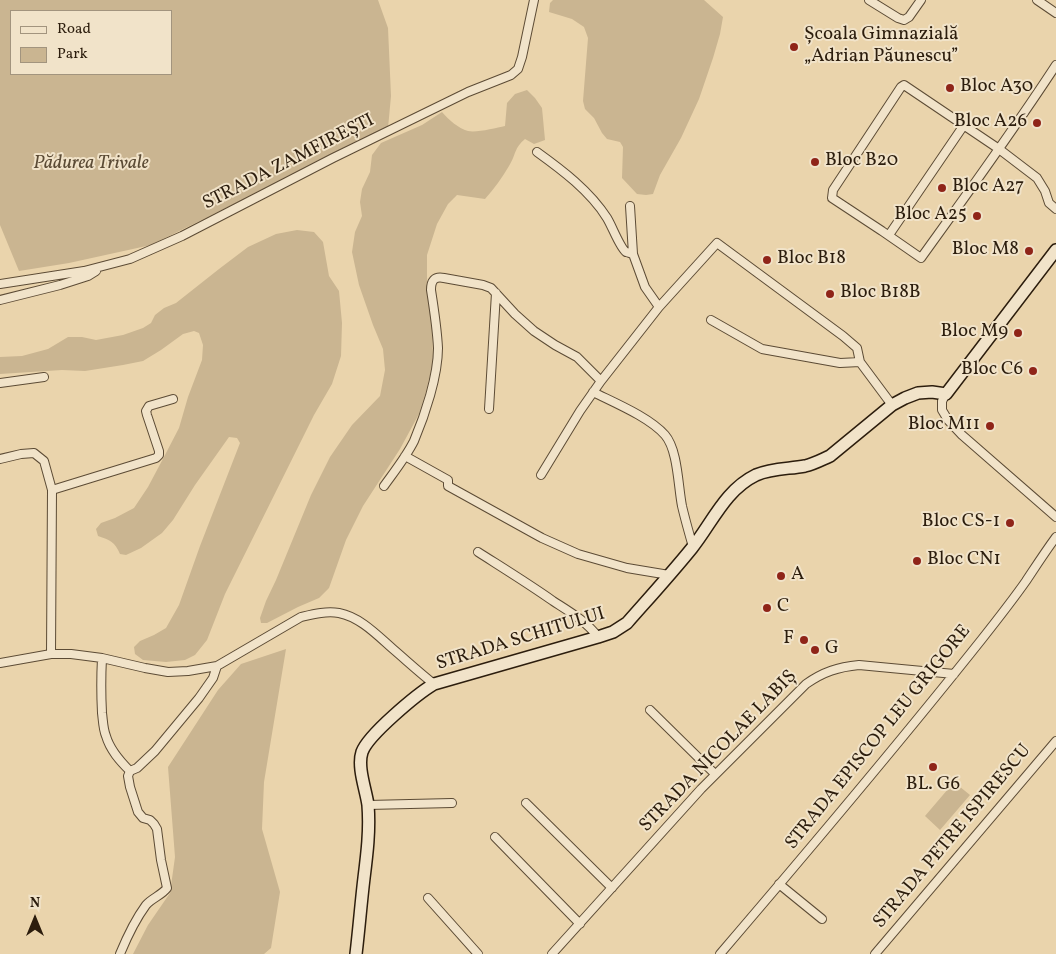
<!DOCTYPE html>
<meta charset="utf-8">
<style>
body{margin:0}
#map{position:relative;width:1056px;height:954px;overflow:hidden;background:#ead4ac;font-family:Vollkorn,serif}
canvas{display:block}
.legend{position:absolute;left:10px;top:10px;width:162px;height:65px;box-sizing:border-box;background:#f1e3c9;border:1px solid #a2947e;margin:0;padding:6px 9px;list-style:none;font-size:15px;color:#2c1d0d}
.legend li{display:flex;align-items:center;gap:10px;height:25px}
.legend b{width:25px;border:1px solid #a2947e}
.north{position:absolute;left:10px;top:894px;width:50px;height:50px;-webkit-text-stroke:4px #f1e3c9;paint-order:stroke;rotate:0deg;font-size:14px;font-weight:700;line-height:20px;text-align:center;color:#2c1d0d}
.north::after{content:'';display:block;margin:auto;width:18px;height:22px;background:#2c1d0d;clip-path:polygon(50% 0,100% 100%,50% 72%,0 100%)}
</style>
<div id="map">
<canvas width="1056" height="954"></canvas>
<ul class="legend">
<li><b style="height:6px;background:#f1e3c9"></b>Road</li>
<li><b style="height:14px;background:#cab591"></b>Park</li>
</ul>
<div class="north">N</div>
</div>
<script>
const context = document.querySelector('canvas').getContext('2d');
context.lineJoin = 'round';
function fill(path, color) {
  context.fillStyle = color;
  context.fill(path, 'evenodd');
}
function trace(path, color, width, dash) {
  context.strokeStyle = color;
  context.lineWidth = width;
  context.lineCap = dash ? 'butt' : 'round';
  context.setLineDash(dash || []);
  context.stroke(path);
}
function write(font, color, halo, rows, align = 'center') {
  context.font = font + ' Vollkorn,serif';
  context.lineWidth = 4;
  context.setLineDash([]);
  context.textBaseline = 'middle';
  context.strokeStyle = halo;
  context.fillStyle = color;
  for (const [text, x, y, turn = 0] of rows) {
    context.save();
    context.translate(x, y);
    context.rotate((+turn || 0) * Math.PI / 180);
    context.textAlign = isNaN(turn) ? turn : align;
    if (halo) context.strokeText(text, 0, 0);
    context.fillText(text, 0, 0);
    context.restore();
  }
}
fill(new Path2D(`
 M0,0h378l10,28 3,68 -3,32 -237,117 -82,18 -50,8 -19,-46zM11,11h160v63h-160z
 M553,0h151l19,17 -3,17 -7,24 -14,41 -18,39 -21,37 -7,19 -7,1 -9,-1 -15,-16 1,-31 -3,-5 -13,-3 -5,-6 -8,-15 -9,-9 -2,-8 5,-63 -4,-11 -12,-8 -23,-7 1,-9z
 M527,90l8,8 7,10 3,32 -11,4 -9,-5c-11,9 -9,16 -16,27 -7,12 -15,23 -24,33l-28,-4 -9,9 -11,20 -10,31v23l5,37 1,48 -7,28 -7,23 -19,35 -37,57 -17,34 -17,48 -10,10 -21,9 -31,16h-6l-1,-5 6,-17 10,-21 35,-85 19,-38 22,-32 28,-29 5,-26 -2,-21 -10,-24 -14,-40 -7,-33 3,-20 7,-16 -2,-14 2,-13 8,-17 2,-17 9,-12 41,-18 20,-13c7,8 16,16 26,19 8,2 28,-3 37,-5l2,-23 8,-9z
 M297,230l17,2 9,10 6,34 10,15 3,32 -1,33 -9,28 -18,31 -89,179 -18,46 -12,15 -10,5 -19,2 -23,-2 -8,-6 -1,-7 6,-6 14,-6 12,-7 13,-23 21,-59 40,-103 -3,-5 -8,-1 -34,48 -22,35 -11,13 -21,15 -15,7 -6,-1c-5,-12 -10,-14 -22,-18l-2,-7 5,-6 14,-5 19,-10 14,-21 17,-32 14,-27 9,-31 14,-37 1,-15 -4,-12 -5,-2 -11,3 -22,16 -18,11 -20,4 -38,6 -23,-1 -62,4v-17l22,-1 26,-7 20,-12h14l14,3 27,-5 20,-7 8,-5 4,-8 9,-7 12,-5 43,-34 29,-22 28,-13z
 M286,649l-22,133 -2,47 18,63 -9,56 -7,6h-131l15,-29 22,-32 5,-36 -7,-90 50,-77 23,-26z
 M954,782l16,13 -30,35 -15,-14z`), '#cab591');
const street = new Path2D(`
 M869,0l29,18 6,2 5,-3 12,-17
 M1037,0l19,13
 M1056,65c-43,66 -89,129 -135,193l-39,-27 -50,-33 1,-8 68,-103 3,-2 95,64 38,29 8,13 4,12 7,6
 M537,152c25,18 53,39 70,66 5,8 13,30 19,34 1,0 6,2 7,2
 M630,206l3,48 12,33 14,20
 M889,235l75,-110
 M0,284l84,-13 46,-12 52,-23 151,-78 135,-66 43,-17 7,-6 4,-12 12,-57
 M0,300l60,-15 28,-9 8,-5
 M711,320l51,29 78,14 20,-1
 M0,383l44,-6
 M593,392c22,11 56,25 72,43 13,15 13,51 17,71 3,13 7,27 11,41
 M946,394l-4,7v9l6,10 14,15 94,82
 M489,409l7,-116
 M405,456l43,24v6l94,52 36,16 49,14 42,7
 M0,459l21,-5 13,-1 10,8 8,29 -1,164
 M541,475l39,-64 21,-30 58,-74 58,-64 126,93 14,12 3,14 32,43
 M384,486c10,-14 22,-29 30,-45 11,-26 24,-65 24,-93 -1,-20 -4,-39 -7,-58 0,-9 3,-14 13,-12l39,7 8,3 24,26 19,17 21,14 22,12 24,24
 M52,490l104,-32 3,-3v-4l-12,-36 -1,-4 3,-5 24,-7
 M478,552c25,16 51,32 75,49 17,11 33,20 45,36
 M102,658c-1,19 -1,36 0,55 1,7 1,16 4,23 4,14 14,25 24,35
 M0,663l51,-9h20l31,4 43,10 23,4 20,-1 29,-5 84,-49c13,-3 25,-6 38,-4 21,4 38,22 54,36 14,12 27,24 41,35
 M650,710l65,64
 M526,803l86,85
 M368,805l84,-2
 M495,837l85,87
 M779,884l43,35
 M428,898l50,56
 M120,954c7,-17 15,-34 26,-49 6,-7 16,-10 21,-17l-6,-28 -4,-31 -3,-5 -4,-4 -7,-2 -5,-6 -8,-25 -2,-11 2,-5 7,-3 18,-17 44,-53 14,-20 4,-12
 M552,954l149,-165 105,-105c17,-12 32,-17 53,-19l95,9
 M720,954c89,-104 177,-208 262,-315 15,-19 30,-38 44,-58 10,-15 19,-29 30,-44
 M875,954l181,-213`);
const secondary = new Path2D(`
 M356,954c3,-25 5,-51 8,-76 3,-24 6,-48 4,-73 -2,-15 -11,-38 -6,-53 6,-17 55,-58 72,-68l164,-47 15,-5 14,-9c22,-25 44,-49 65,-75 20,-25 33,-58 64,-73 16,-7 33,-6 49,-9 9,-2 16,-6 25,-10l62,-51 13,-7 13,-5 14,-1 14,2 110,-144`);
trace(street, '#5c4b35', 10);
trace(secondary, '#2c1d0d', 14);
trace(street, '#f1e3c9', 8);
trace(secondary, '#f1e3c9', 11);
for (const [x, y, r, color] of [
 [794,47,5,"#8f2418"],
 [950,88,5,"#8f2418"],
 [1037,123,5,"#8f2418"],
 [815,162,5,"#8f2418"],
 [942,188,5,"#8f2418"],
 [977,216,5,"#8f2418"],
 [1029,251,5,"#8f2418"],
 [767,260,5,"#8f2418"],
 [830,294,5,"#8f2418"],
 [1018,333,5,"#8f2418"],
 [1033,371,5,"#8f2418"],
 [990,426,5,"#8f2418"],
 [1010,523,5,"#8f2418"],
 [917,561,5,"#8f2418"],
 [781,576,5,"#8f2418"],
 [767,608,5,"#8f2418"],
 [804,640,5,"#8f2418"],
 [815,650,5,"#8f2418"],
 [933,767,5,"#8f2418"]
]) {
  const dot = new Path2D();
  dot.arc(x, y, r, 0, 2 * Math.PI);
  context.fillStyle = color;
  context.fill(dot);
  trace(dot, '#f1e3c9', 2);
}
write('19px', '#2c1d0d', '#f1e3c9', [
 ["Școala Gimnazială",804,36],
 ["„Adrian Păunescu”",804,58],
 ["Bloc A30",960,88],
 ["Bloc A26",1027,123,"right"],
 ["Bloc B20",825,162],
 ["Bloc A27",952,188],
 ["Bloc A25",967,216,"right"],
 ["Bloc M8",1019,251,"right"],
 ["Bloc B18",777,260],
 ["Bloc B18B",840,294],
 ["Bloc M9",1008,333,"right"],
 ["Bloc C6",1023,371,"right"],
 ["Bloc M11",980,426,"right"],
 ["Bloc CS-1",1000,523,"right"],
 ["Bloc CN1",927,561],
 ["A",791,576],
 ["C",777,608],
 ["F",794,640,"right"],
 ["G",825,650],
 ["BL. G6",933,786,"center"]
], 'left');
write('19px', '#2c1d0d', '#f1e3c9', [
 ["STRADA ZAMFIREȘTI",289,163,-27],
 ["STRADA SCHITULUI",521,640,-17],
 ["STRADA EPISCOP LEU GRIGORE",879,738,-51],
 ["STRADA NICOLAE LABIȘ",719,752,-46],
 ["STRADA PETRE ISPIRESCU",953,837,-50]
]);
write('italic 19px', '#5b4b35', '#f1e3c9', [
 ["Pădurea Trivale",91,165]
]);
</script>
